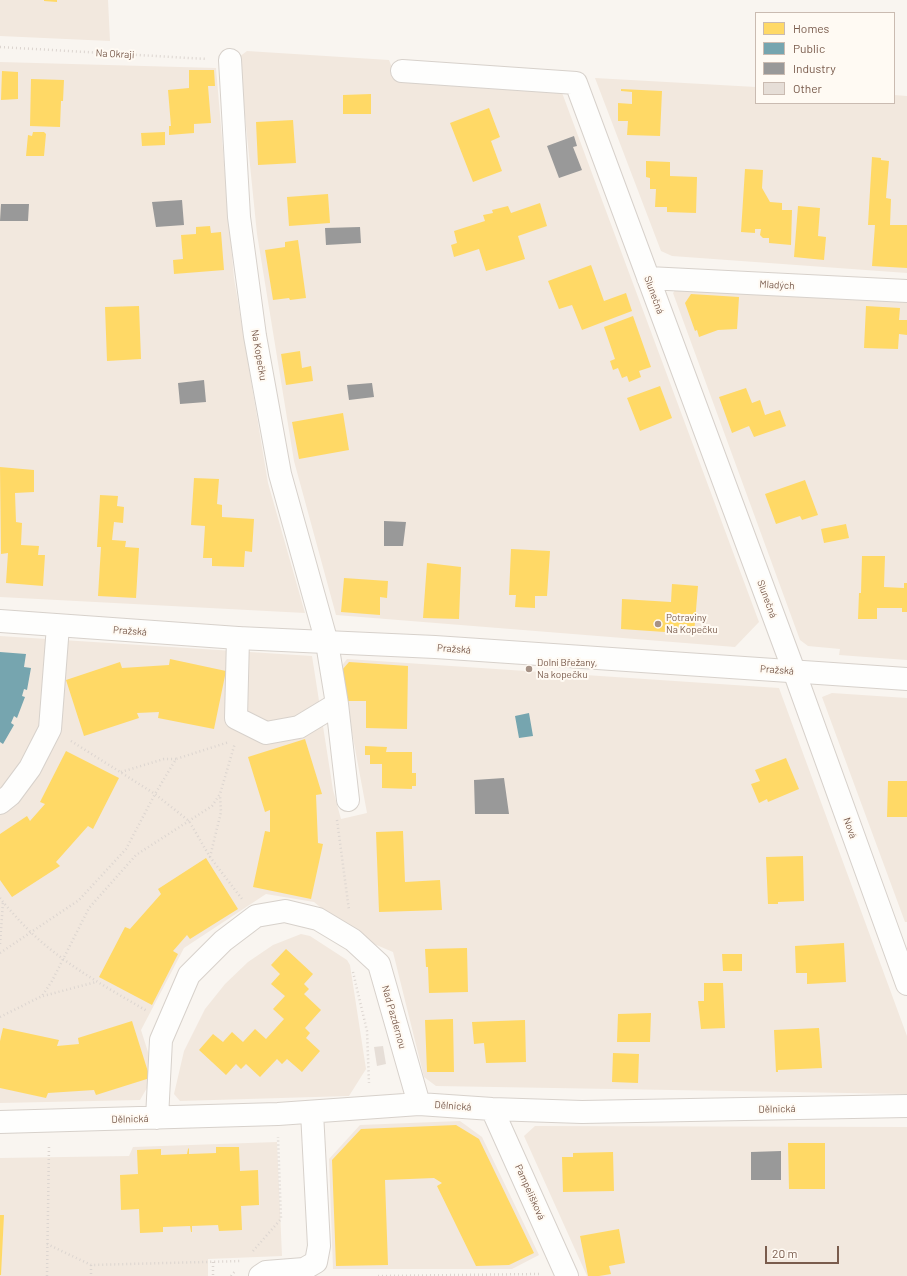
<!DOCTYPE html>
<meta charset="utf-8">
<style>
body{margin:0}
#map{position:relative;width:907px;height:1276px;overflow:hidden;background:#f9f5f0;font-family:Barlow,sans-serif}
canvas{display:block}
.legend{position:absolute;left:755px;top:12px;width:140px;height:92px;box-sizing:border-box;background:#fffaf3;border:1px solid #cabbb1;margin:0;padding:5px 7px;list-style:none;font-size:12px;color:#7a5c4d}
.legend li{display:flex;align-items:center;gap:8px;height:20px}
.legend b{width:20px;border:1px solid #cabbb1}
.scale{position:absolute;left:765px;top:1246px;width:74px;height:18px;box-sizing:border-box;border:2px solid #7a5c4d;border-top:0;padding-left:5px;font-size:12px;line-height:14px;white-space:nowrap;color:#7a5c4d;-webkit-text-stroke:3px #fffaf3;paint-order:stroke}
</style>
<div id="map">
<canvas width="907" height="1276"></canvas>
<ul class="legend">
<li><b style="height:11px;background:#ffd966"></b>Homes</li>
<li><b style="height:11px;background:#76a5af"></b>Public</li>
<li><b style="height:11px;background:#999"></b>Industry</li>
<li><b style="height:11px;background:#e6ded7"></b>Other</li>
</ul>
<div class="scale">20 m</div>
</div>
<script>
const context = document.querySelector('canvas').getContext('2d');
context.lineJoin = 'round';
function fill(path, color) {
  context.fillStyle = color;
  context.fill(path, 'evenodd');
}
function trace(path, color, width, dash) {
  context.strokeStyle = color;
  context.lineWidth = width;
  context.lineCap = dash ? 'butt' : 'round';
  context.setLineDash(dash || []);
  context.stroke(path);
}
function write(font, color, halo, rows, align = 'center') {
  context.font = font + ' Barlow,sans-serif';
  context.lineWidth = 4;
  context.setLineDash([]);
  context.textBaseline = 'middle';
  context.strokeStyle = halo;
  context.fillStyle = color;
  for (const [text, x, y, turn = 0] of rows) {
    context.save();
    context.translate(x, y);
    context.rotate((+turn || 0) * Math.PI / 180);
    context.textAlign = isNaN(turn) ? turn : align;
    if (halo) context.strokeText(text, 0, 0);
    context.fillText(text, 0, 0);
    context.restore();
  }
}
fill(new Path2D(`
 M0,0h108l2,41 -110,-5z
 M247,51l142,9 6,15 166,15 198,532 -24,25 -399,-32 -42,-154 -37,-227 -18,-177z
 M0,62l216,6 18,210 34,205 37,130 -305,-16z
 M595,78l161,9v16h138v-8l13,1v177l-235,-17 -11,-5z
 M679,286l228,15v359l-68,-5 1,-6 -32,-3 -8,-6 -127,-347z
 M0,636l312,20 21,134 8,29 26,-6 -27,-145 7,-9 432,29 128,348v58l-471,-8 -12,-9 -31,-125 -38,-16 -41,-34 -48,-8 -82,54 -43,82 14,44 -15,26 -140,3z
 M832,693l75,5v224h-2l-83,-225z
 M301,934l9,2 37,24 3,5 16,104 -17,27 -169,5 -6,-7 10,-43 21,-42 20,-25 23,-22 25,-17z
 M460,1121l22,16 57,118 -27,14h-179l-4,-110 31,-34z
 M535,1126l372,1v149h-320l-63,-140z
 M277,1142l5,114 -74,3v17h-208v-118l129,-2 4,-9z`), '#f2e8de');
fill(new Path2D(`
 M44,0h13v2l-13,-1z
 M189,70h25l1,16h-7l3,37 -17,1v9l-25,2v-9h2l-3,-36 21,-2z
 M2,71l16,1v27l-17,1z
 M31,79l33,1 -1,21h-2l-1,26 -30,-1z
 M621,89l41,2 -2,45 -33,-1 1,-14h-10v-18l14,1v-12l-11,-1z
 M371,94v20h-28v-19z
 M489,108l11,29 -9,4 11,30 -29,11 -23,-59z
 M293,120l3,43 -38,2 -2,-43z
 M33,132h11l2,2 -2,22h-18l2,-21 4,1z
 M165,132v13l-23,1 -1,-13z
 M872,157l9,1v2l8,1 -3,37 5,1 -1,26h17v43l-35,-2 3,-41h-7z
 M646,161l24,1v14l27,1 -1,36 -29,-1v-5h-12l1,-18h-6v-11l-4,-1z
 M745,169l18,1 -1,18 8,14 12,1v7h10l-1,35 -22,-2v-5h-6l-3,-3 1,-6h-6v4l-14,-1z
 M328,194l2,29 -41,3 -2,-29z
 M540,203l7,23 -29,10 7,23 -39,12 -7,-22 -25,8 -3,-12 6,-2 -3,-12 31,-10 -2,-6 10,-2 -1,-3 16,-4 3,7z
 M798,206l22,2 -2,28 8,1 -2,23 -30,-3z
 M210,226l1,7 10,-1 3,38 -50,4 -1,-14 10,-1 -2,-24 15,-1v-7z
 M298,240l8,58 -16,2 -1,-2 -16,2 -8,-50 20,-3v-5z
 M591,265l13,36 22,-8 6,18 -50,19 -10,-25 -13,4 -11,-28z
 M691,294l48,3 -2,32 -19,1 -19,7 -2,-7 -2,1 -10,-28z
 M139,306l2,53 -34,2 -2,-54z
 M866,306l34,2 -1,12h8v15l-8,-1 -1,15 -34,-1z
 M633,316l18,51 -12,4 2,6 -12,5 -2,-6 -5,2 -4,-10 -5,2 -3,-9 5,-2 -11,-32z
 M300,351l2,17 9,-2 2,15 -27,4 -5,-31z
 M660,386l12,32 -32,13 -13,-33z
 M746,388l6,15 8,-3 5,15 15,-5 6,16 -32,11 -5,-11 -17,7 -13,-36z
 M343,413l6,37 -50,9 -7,-37z
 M0,467l34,3v22l-19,1 1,29 6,1 -1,22 18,1 -1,9h7l-2,31 -37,-3 2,-30 -7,1z
 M194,478l25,1 -2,25 5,1v12l32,2 -2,33 -7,-1 -1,16 -32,-1v-8h-9l2,-32 -14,-1z
 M805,480l13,35 -16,5 -2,-4 -24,8 -11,-30z
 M100,495l18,1 -1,10 7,1 -1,16 -9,-1 -2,18 14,1 -1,6 14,1 -3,50 -38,-2 3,-49h-4z
 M846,524l3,14 -25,5 -3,-14z
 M511,549l39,2 -3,45h-12v12l-20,-1 1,-12h-7z
 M862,556h23l-1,31 20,1v-5h3v29h-5v-4h-25v11h-19l1,-26h2z
 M427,563l34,4 -2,52 -36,-1z
 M344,578l44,3 -1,17 -7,-1v18l-39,-3z
 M672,584l26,2 -4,48 -73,-5 1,-30 49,3z
 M170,659l56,12 -12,58 -56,-11 1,-6 -22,1 2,5 -55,18 -18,-56 54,-18 2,6 47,-3z
 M349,662l59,4 -1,63 -41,-1v-27h-19l-5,-31z
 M305,739l17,55 -6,1 2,48 5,1 -12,55 -58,-12 12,-56 5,1v-22l-5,2 -17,-55z
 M365,746l22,1 -1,5h26v21h4v13h-4v3l-30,-1v-24h-12v-9h-5z
 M66,751l53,27 -26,51 -5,-3 -32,36 4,4 -48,31 -12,-17v-46l27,-18 3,5 15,-17 -5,-2z
 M786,758l13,31 -31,13 -1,-3 -8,4 -8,-19 9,-3 -5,-11z
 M888,781h19v36h-20z
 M403,831l2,51 35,-2 2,30 -63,2 -3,-80z
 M803,856l1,45 -26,1v2h-10l-2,-47z
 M206,858l32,51 -48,30 -3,-4 -14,16 5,3 -26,51 -53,-28 26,-50 5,2 31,-35 -3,-5z
 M844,943l2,39 -39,2v-11h-11l-1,-27z
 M467,948l1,44 -39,1 -1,-26h-2l-1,-18z
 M286,949l27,25 -9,10 5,5 -5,5 17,16 -16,18 5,5 -4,5 14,13 -18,21 -15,-13 -5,5 -5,-5 -17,18 -14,-13 -5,5 -5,-5 -10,11 -27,-25 14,-16 10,8 9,-10 11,10 12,-13 11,10 18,-20 -11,-10 12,-13 -14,-12 9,-10 -9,-9z
 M722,954h20v17h-19z
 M704,983h19l2,45 -24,1 -3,-28h6z
 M651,1013l-1,29h-33l1,-28z
 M453,1019l1,53h-27l-2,-52z
 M525,1020l1,42 -40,1 -2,-20 -10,1 -2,-22z
 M132,1021l18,57 -54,17 -2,-5 -46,3 -2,5 -46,-10v-47l3,-13 56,12 -2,6 22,-2 -1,-6z
 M819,1028l3,40 -44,2v2h-2l-2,-42z
 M613,1053l26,1 -1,29 -26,-1z
 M456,1125l23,14 55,114 -25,12 -33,1 -39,-80 5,-3 -8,-5 -49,2 3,85 -52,1 -4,-106 29,-31z
 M788,1143h37v46h-36z
 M216,1147h23l1,24 18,-1 1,35 -18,1 1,24 -23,1 -1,-6 -26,1v6h-1l-1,-6 -27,1v5l-23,1 -1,-24 -18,1 -1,-35 18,-1 -1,-24 24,-1v6l26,-1 1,-5 1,-1v6l27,-1z
 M613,1152l1,39 -51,1 -1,-35h11v-4z
 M0,1215h4l-3,60h-1z
 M619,1229l6,34 -16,3 2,8 -12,2h-11l-8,-40z`), '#ffd966');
fill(new Path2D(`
 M0,652l26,2 -2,13 7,1 -4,22 -3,-1 -2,7 3,1 -8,21 -3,-2 -3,7 3,2 -11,19 -3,-2z
 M529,713l4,23 -14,2 -4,-22z`), '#76a5af');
fill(new Path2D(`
 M574,136l3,10 -4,1 9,23 -23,8 -12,-32z
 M182,200l2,25 -28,2 -4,-25z
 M1,204h28l-1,17h-28z
 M360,227l1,16 -35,2 -1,-17z
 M204,380l2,22 -26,2 -2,-21z
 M372,383l2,14 -25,3 -2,-15z
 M384,521l22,1 -3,24h-19z
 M504,778l5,36h-34l-1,-34z
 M781,1151v29h-30v-28z`), '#999');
fill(new Path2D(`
 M383,1046l3,18 -9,2 -3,-19z`), '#e6ded7');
const minor = new Path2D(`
 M230,60l9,157 16,119 25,138 47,169 10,61 11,96
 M402,71l174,12 218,588 113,313
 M648,278l259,13
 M238,638l-2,80 30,15 33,-6 38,-23
 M0,803l10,-8 20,-27 20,-39 8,-103
 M492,1109l75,167
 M157,1118l4,-78 28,-65 34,-34 33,-25 29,-5 33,8 35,21 26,24 40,140
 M0,1122l278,-8 141,-10 73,5 90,3 325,-6
 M260,1276l6,-4 38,-3 12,-7 3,-16 -7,-134`);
const tertiary = new Path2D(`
 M0,621l238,17 197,9 472,32`);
trace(minor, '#d7d1cb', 24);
trace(tertiary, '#d7d1cb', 24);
trace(new Path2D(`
 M0,47l207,12
 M71,741l84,53 34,27 21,36 32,42
 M121,772l43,-13h12
 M337,820l12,90
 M210,857l11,-45 -1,-17
 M0,898c5,7 12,14 18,21 36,40 83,65 129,92
 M0,944l3,-42
 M0,953l79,-53 47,-51 29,-55 21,-35 53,-17
 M353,972l14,59 2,52
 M43,996l53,-14
 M0,1017l42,-21 10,-15 37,-73 47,-53 76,-49 8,-12 15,-51
 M47,1244l44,21 151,-4
 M253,1251l28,-32 -3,-82
 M213,1262v14
 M91,1265v11
 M47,1276l2,-131
 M231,1276l5,-6
 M378,1276l162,-2`), '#dcd5d0', 2.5, [1, 3]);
trace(minor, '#fefefd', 22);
trace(tertiary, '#fefefd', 22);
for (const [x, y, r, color] of [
 [658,624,4,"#a69286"],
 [529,669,4,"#a69286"]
]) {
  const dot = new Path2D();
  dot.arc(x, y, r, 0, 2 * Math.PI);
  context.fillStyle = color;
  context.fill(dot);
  trace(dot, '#fffaf3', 1.5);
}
write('10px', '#7a5c4d', '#fffaf3', [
 ["Na Okraji",115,54,3],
 ["Mladých",777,285,3],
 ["Slunečná",654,295,70],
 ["Na Kopečku",259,355,80],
 ["Slunečná",767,599,70],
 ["Pražská",130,631,4],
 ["Pražská",454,649,4],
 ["Pražská",777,670,4],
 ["Nová",850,828,70],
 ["Nad Pazdernou",394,1017,74],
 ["Dělnická",453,1106,4],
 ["Dělnická",777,1109,-1],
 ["Dělnická",130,1119,-1],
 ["Pampelišková",530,1192,66]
]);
write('10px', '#7a5c4d', '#fffaf3', [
 ["Potraviny",666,618],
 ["Na Kopečku",666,630],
 ["Dolní Břežany,",537,663],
 ["Na kopečku",537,675]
], 'left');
</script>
